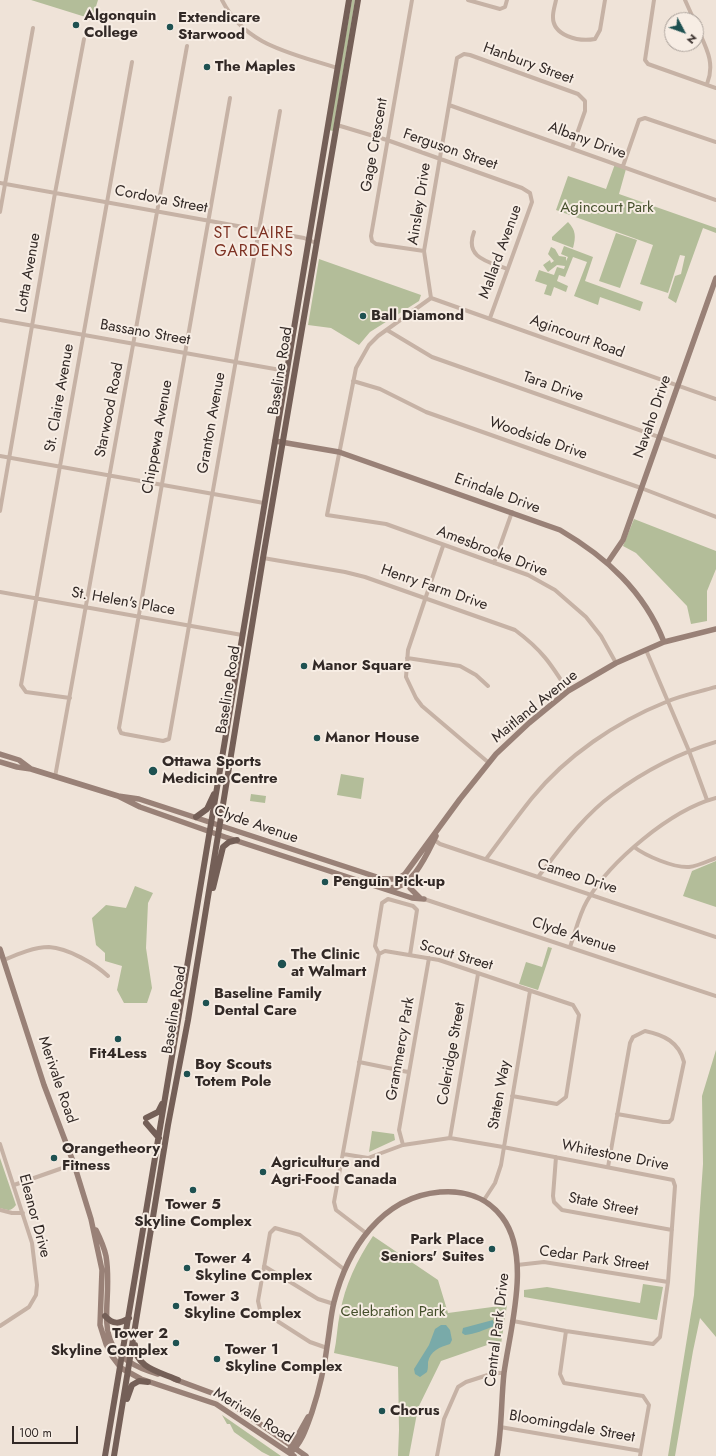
<!DOCTYPE html>
<style>
body{margin:0}
#map{position:relative;width:716px;height:1456px;overflow:hidden;background:#efe3d8;font-family:Jost,sans-serif}
canvas{display:block}
.north{position:absolute;left:664px;top:12px;width:40px;height:40px;box-sizing:border-box;background:#f7ede4;border:1px solid #a89f98;border-radius:50%;rotate:131deg;font-size:11px;font-weight:700;line-height:16px;text-align:center;color:#322926}
.north::after{content:'';display:block;margin:auto;width:14px;height:18px;background:#1e5151;clip-path:polygon(50% 0,100% 100%,50% 72%,0 100%)}
.scale{position:absolute;left:12px;top:1426px;width:66px;height:18px;box-sizing:border-box;border:2px solid #322926;border-top:0;padding-left:5px;font-size:12px;line-height:14px;white-space:nowrap;color:#322926;-webkit-text-stroke:3px #f7ede4;paint-order:stroke}
</style>
<div id="map">
<canvas width="716" height="1456"></canvas>
<div class="north">N</div>
<div class="scale">100 m</div>
</div>
<script>
const context = document.querySelector('canvas').getContext('2d');
context.lineJoin = 'round';
function fill(path, color) {
  context.fillStyle = color;
  context.fill(path, 'evenodd');
}
function trace(path, color, width, dash) {
  context.strokeStyle = color;
  context.lineWidth = width;
  context.lineCap = dash ? 'butt' : 'round';
  context.setLineDash(dash || []);
  context.stroke(path);
}
function write(font, color, halo, rows, align = 'center') {
  context.font = font + ' Jost,sans-serif';
  context.lineWidth = 4;
  context.setLineDash([]);
  context.textBaseline = 'middle';
  context.strokeStyle = halo;
  context.fillStyle = color;
  for (const [text, x, y, turn = 0] of rows) {
    context.save();
    context.translate(x, y);
    context.rotate((+turn || 0) * Math.PI / 180);
    context.textAlign = isNaN(turn) ? turn : align;
    if (halo) context.strokeText(text, 0, 0);
    context.fillText(text, 0, 0);
    context.restore();
  }
}
fill(new Path2D(`
 M31,0h67l-6,19z
 M352,0h3l-22,131 -4,-1z
 M615,164l11,5 -7,25 97,34v5l-13,-5 -27,75 -8,-5 7,-22 6,-2 4,-18 -5,-1 -12,38 -28,-9 13,-39 -97,-35 12,-34 38,13z
 M568,222c8,8 8,15 5,26l-21,-8v-3z
 M616,233l21,7 -17,48 -21,-7z
 M564,246l29,11 -8,24 58,21 -3,9 -40,-14 -2,8 -24,-9 13,-34 -14,-5 -8,20 -6,-2 -2,6 11,5 -2,6 -12,-5 -3,9 -7,-2 3,-9 -12,-4 4,-11 15,5 3,-8 7,2 1,-3 -8,-1 -9,7 -5,-7 7,-5 1,3 3,-2 -6,-7 3,-7 4,2 4,7 7,1v4l2,-4 -7,-3z
 M319,259l102,36 -2,6 -49,31 -11,13 -28,-17 -23,-3z
 M634,519l82,32v18l-9,22v30l-16,3 -4,-18 -51,-53 -13,-7z
 M341,774l23,4 -3,21 -24,-4z
 M251,794l15,2 -1,7 -15,-2z
 M716,861v46l-33,-11 9,-25z
 M135,886l18,7 -5,10 -2,45 6,40 -5,15h-23l-7,-13 5,-24 -17,-5v-8l-9,-8 -4,-27 14,-13 20,3z
 M548,947l4,1 -14,42 -19,-6 7,-22 16,5z
 M716,1050v287l-16,-19 -7,33 -18,105h-7l26,-161 9,-131 -1,-68z
 M372,1131l22,3 1,6 -26,12z
 M0,1158l16,47c-5,7 -9,5 -16,3z
 M373,1236l65,44 10,33 59,-8 -6,39 -8,-1 -52,18 -23,47 -9,48h-11l1,-26 -1,-63 -64,-14c3,-13 3,-27 6,-40 5,-28 17,-53 33,-77z
 M643,1284l20,3 -6,33 -133,-23v-7l23,-3 93,16z
 M222,1415l59,41h-11l-8,-4 -28,-20 -4,-8h-3z`), '#b3bd99');
fill(new Path2D(`
 M493,1320l1,6c-10,4 -19,8 -29,9l-3,-2 1,-5z
 M441,1325h5l4,5 2,10 -2,4c-10,3 -20,7 -22,18 0,4 0,7 -1,10l-7,5 -5,-3 -1,-5 15,-24 6,-16z`), '#79aaa9');
trace(new Path2D(`
 M222,0c23,46 70,53 115,68
 M412,0l-41,236 1,5 4,3 48,7
 M468,0l32,9 5,-2 2,-7
 M556,0c-1,5 -3,11 -3,16 -1,20 26,26 42,23l5,-9 5,-30
 M654,0l-9,60 3,4 68,24
 M685,0l9,20
 M696,25c9,21 20,37 11,59
 M230,98l-111,630 2,5 4,1 38,7 6,-2 111,-628
 M449,105l267,95
 M337,125l50,15 135,48 8,5 2,9 -42,116
 M623,166l16,-46 6,-2 71,24
 M0,183l304,55 12,5
 M0,212l33,-184
 M474,232c-10,26 15,30 33,37
 M431,298l-53,38 -9,9 -13,23 -29,147 59,9 142,51 27,15 31,27 15,19 15,27
 M431,298l-7,-47 33,-193 7,-4 6,1 108,39 7,7v10l-13,37
 M431,298l285,101
 M0,320l286,51
 M387,330l45,27 284,100
 M353,381l27,8 46,23 215,76 75,29
 M0,456l264,47
 M0,511l55,-318 29,-154
 M443,546l-35,104 -2,27 10,21 6,8 67,57
 M263,558l82,14 20,5 150,53c27,20 36,34 53,61
 M494,563l18,-51
 M0,592l242,43
 M646,650l43,101 18,49
 M407,658l53,8 16,9 12,11
 M70,698l-44,-6 -5,-7 111,-623
 M55,777l132,-731
 M433,839l7,5 276,93
 M634,847c12,9 40,21 55,20 9,-1 19,-6 27,-9
 M486,859c15,-20 30,-41 46,-61 34,-42 84,-76 134,-96 16,-7 33,-10 50,-15
 M538,877c22,-28 45,-61 74,-82 31,-23 67,-42 104,-53
 M424,899l292,97
 M570,947c5,-14 9,-32 17,-46 23,-40 84,-91 129,-103
 M379,954l-4,-8 7,-43 6,-4 25,7 4,4 -7,45
 M4,960c14,-6 30,-13 45,-13 19,1 46,17 59,29
 M359,1062l49,10
 M450,1138l28,-164
 M0,1144l32,99 5,42 -1,10 -7,12 -29,19
 M403,1145l-4,-15 30,-172
 M343,1154l25,4 35,-13 47,-7 53,9 170,33 2,6 -7,96 -8,55 -7,7 -87,-13 -53,-10
 M556,1157l-3,39 1,6 8,8 110,20
 M608,1167l22,-124 3,-6 12,-6c19,4 34,11 39,31l-12,57 -3,3h-6l-46,-8
 M14,1185l60,-21
 M484,1200l11,-17 6,-18 29,-174
 M0,1210l12,3h11
 M366,1233l-30,-23 -2,-8 45,-248 6,-3 54,9 134,45 6,10 -13,82 -9,7 -45,-8
 M517,1265l27,-3 124,20
 M264,1266l54,33 16,5
 M566,1331l-6,43 4,9 79,13 6,9 -9,51
 M327,1348l-17,-6 -50,-32 -2,-9 12,-68 5,-5 25,7 45,35
 M500,1427l141,24
 M437,1456l7,-37 14,-32 8,-5 28,-9h10`), '#c6b2a5', 4);
trace(new Path2D(`
 M275,441l64,11 221,78c46,27 84,61 104,112
 M608,562l15,-22 93,-262
 M0,754l19,6 12,9
 M0,762l17,5 14,2 87,27 22,11 85,30 187,61 12,1
 M118,796l21,3 244,80h14l8,-5 55,-75 36,-45 33,-31 39,-32 48,-28 48,-21 52,-13
 M411,878l-1,10 10,10
 M388,888c24,2 39,-34 48,-52
 M0,949l44,136 30,79 17,55 11,51 -2,55 6,19 6,12 9,12 20,11 75,25 78,52
 M96,1230c4,8 8,17 10,26 9,54 -23,97 52,118
 M174,1379l46,17 86,60
 M290,1449l18,-32
 M290,1453c12,-10 17,-27 22,-41 8,-24 13,-48 16,-72 2,-13 3,-26 6,-38 13,-52 47,-105 106,-110 24,-2 47,5 62,25 30,39 8,112 2,156 -3,28 -2,56 -7,83`), '#998177', 5.5);
trace(new Path2D(`
 M196,817l11,-8 7,-15
 M213,888l10,-41 6,-5 8,-2
 M146,1118l12,-6 4,-8
 M146,1123l13,15
 M105,1316c8,9 15,8 24,2
 M135,1345c0,23 25,27 43,35
 M127,1399l5,-14 7,-4 9,1
 M105,1456l244,-1456
 M114,1456l54,-331 20,-105 75,-462 95,-558`), '#745f57', 6);
for (const [x, y, r, color] of [
 [76,25,4,"#1e5151"],
 [170,27,4,"#1e5151"],
 [207,67,4,"#1e5151"],
 [363,316,4,"#1e5151"],
 [304,666,4,"#1e5151"],
 [317,738,4,"#1e5151"],
 [153,771,5,"#1e5151"],
 [325,882,4,"#1e5151"],
 [282,964,5,"#1e5151"],
 [206,1003,4,"#1e5151"],
 [118,1039,4,"#1e5151"],
 [187,1074,4,"#1e5151"],
 [54,1158,4,"#1e5151"],
 [263,1172,4,"#1e5151"],
 [193,1190,4,"#1e5151"],
 [492,1249,4,"#1e5151"],
 [187,1268,4,"#1e5151"],
 [176,1306,4,"#1e5151"],
 [176,1343,4,"#1e5151"],
 [217,1359,4,"#1e5151"],
 [382,1411,4,"#1e5151"]
]) {
  const dot = new Path2D();
  dot.arc(x, y, r, 0, 2 * Math.PI);
  context.fillStyle = color;
  context.fill(dot);
  trace(dot, '#f7ede4', 1.5);
}
write('bold 15px', '#322926', '#f7ede4', [
 ["Algonquin",84,16],
 ["College",84,33],
 ["Extendicare",178,18],
 ["Starwood",178,35],
 ["The Maples",215,67],
 ["Ball Diamond",371,316],
 ["Manor Square",312,666],
 ["Manor House",325,738],
 ["Ottawa Sports",162,762],
 ["Medicine Centre",162,779],
 ["Penguin Pick-up",333,882],
 ["The Clinic",291,955],
 ["at Walmart",291,972],
 ["Baseline Family",214,994],
 ["Dental Care",214,1011],
 ["Fit4Less",118,1054,"center"],
 ["Boy Scouts",195,1065],
 ["Totem Pole",195,1082],
 ["Orangetheory",62,1149],
 ["Fitness",62,1166],
 ["Agriculture and",271,1163],
 ["Agri-Food Canada",271,1180],
 ["Tower 5",193,1205,"center"],
 ["Skyline Complex",193,1222,"center"],
 ["Park Place",484,1240,"right"],
 ["Seniors' Suites",484,1257,"right"],
 ["Tower 4",195,1259],
 ["Skyline Complex",195,1276],
 ["Tower 3",184,1297],
 ["Skyline Complex",184,1314],
 ["Tower 2",168,1334,"right"],
 ["Skyline Complex",168,1351,"right"],
 ["Tower 1",225,1350],
 ["Skyline Complex",225,1367],
 ["Chorus",390,1411]
], 'left');
write('15px', '#322926', '#f7ede4', [
 ["Hanbury Street",528,64,20],
 ["Albany Drive",587,141,20],
 ["Gage Crescent",375,145,-80],
 ["Ferguson Street",450,150,19],
 ["Cordova Street",161,200,11],
 ["Ainsley Drive",420,204,-81],
 ["Mallard Avenue",501,252,-70],
 ["Lotta Avenue",29,273,-80],
 ["Bassano Street",145,333,10],
 ["Agincourt Road",577,337,20],
 ["Baseline Road",281,371,-81],
 ["Tara Drive",553,387,19],
 ["St. Claire Avenue",60,398,-80],
 ["Starwood Road",110,410,-79],
 ["Navaho Drive",653,417,-71],
 ["Granton Avenue",212,423,-80],
 ["Chippewa Avenue",158,437,-80],
 ["Woodside Drive",538,439,19],
 ["Erindale Drive",497,494,20],
 ["Amesbrooke Drive",492,552,21],
 ["Henry Farm Drive",434,588,19],
 ["St. Helen's Place",123,602,10],
 ["Baseline Road",229,690,-81],
 ["Maitland Avenue",535,707,-39],
 ["Clyde Avenue",256,825,19],
 ["Cameo Drive",577,877,18],
 ["Clyde Avenue",574,936,18],
 ["Scout Street",456,956,16],
 ["Baseline Road",175,1010,-81],
 ["Grammercy Park",401,1049,-80],
 ["Coleridge Street",452,1054,-80],
 ["Merivale Road",57,1080,71],
 ["Staten Way",500,1095,-80],
 ["Whitestone Drive",615,1156,11],
 ["State Street",603,1205,11],
 ["Eleanor Drive",34,1216,75],
 ["Cedar Park Street",594,1259,8],
 ["Central Park Drive",498,1330,-83],
 ["Merivale Road",253,1416,32],
 ["Bloomingdale Street",572,1427,10]
]);
write('15px', '#444f2b', '#f7ede4', [
 ["Agincourt Park",607,208],
 ["Celebration Park",393,1312]
]);
context.letterSpacing = '1px';
write('16px', '#7d3223', '#f7ede4', [
 ["ST CLAIRE",254,234],
 ["GARDENS",254,252]
]);
context.letterSpacing = '0px';
</script>
